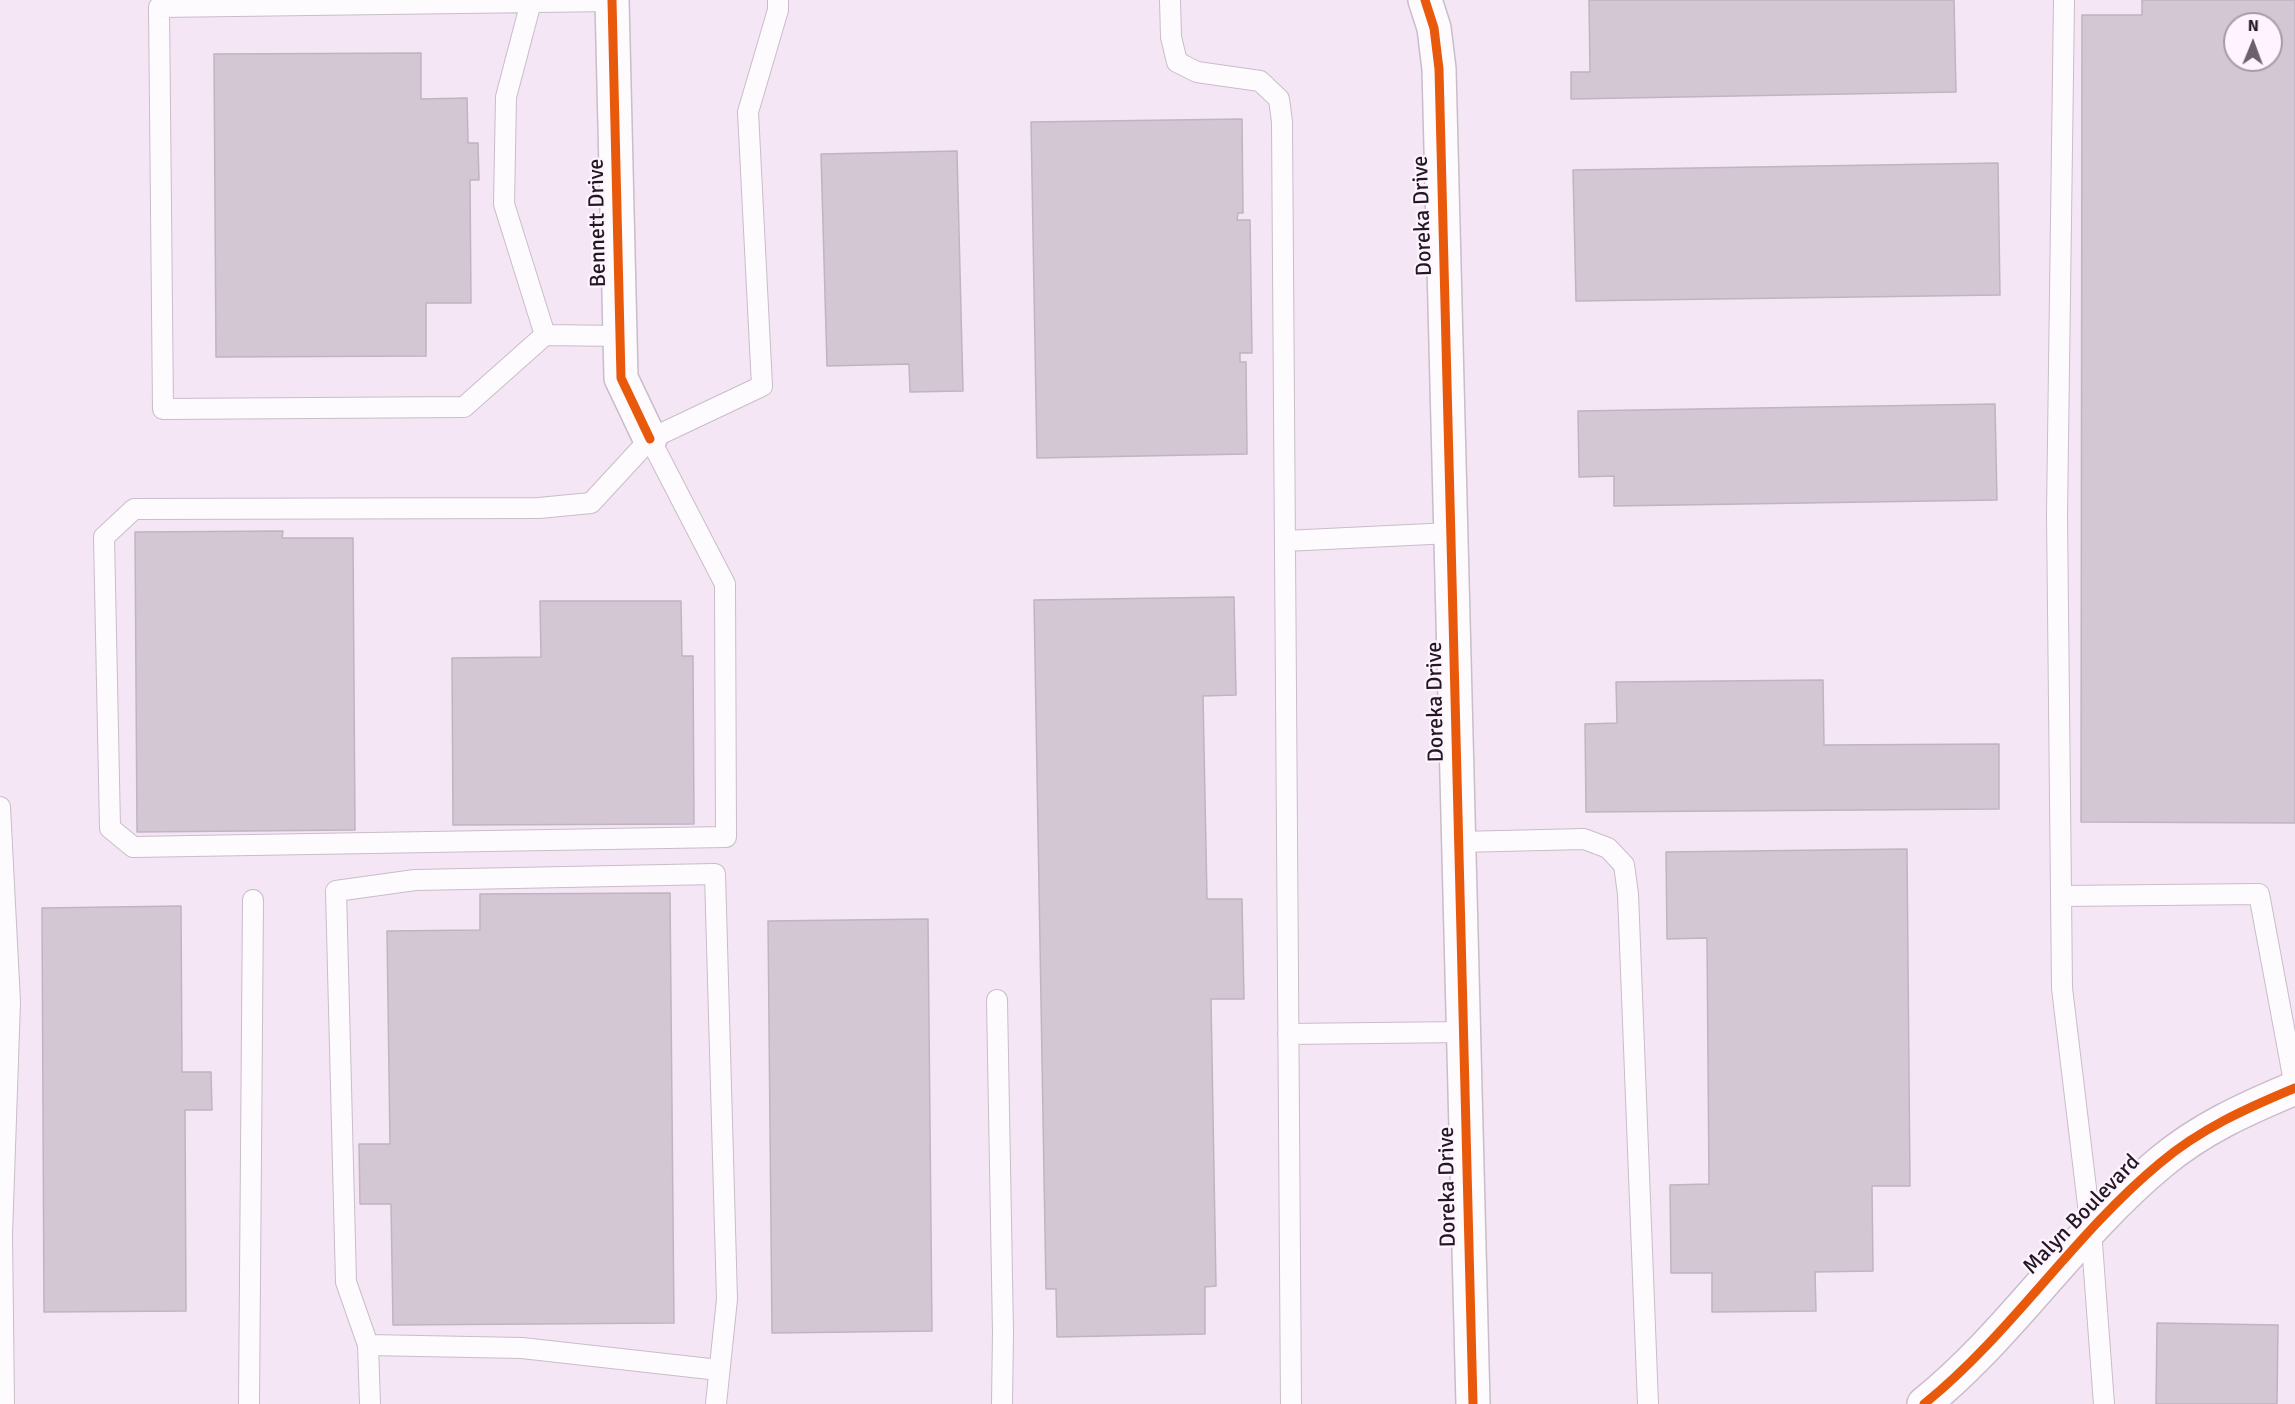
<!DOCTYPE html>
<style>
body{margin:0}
#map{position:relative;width:2295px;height:1404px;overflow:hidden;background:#f5e6f6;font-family:Signika,sans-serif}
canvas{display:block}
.north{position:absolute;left:2223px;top:12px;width:60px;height:60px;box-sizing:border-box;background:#fef3ff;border:2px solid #a69ba7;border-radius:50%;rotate:1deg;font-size:16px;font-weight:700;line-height:24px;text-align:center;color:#211822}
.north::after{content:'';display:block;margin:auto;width:21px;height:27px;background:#6b606c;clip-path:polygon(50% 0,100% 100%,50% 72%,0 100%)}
</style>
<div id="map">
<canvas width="2295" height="1404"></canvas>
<div class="north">N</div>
</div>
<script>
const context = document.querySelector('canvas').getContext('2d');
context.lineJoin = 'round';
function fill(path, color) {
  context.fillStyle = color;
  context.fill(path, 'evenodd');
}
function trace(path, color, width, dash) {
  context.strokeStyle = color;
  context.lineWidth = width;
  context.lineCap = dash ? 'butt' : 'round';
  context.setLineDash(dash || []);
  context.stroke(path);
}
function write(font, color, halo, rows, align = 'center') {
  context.font = font + ' Signika,sans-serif';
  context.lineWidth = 4.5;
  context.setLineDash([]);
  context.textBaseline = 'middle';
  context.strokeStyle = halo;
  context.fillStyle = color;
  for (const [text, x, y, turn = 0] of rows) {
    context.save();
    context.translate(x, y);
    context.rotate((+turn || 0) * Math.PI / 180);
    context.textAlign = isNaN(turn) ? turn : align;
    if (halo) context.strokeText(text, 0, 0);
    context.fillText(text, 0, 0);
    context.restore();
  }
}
const building = new Path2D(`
 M1589,0h365l2,92 -385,7v-27h19z
 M2142,0h153v823l-214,-1 1,-807h60zM2235,24h36v36h-36z
 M421,53v46l46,-1 1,45h10l1,37h-9l1,123h-45v53l-210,1 -2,-303z
 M1242,119l1,94h-5l-1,7h13l2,133h-12v9h6l1,92 -210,4 -6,-336z
 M957,151l6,240 -53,1 -1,-28 -82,2 -6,-212z
 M1998,163l2,132 -424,6 -3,-131z
 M1995,404l2,96 -383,6v-30l-35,1 -1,-66z
 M283,531l-1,7h71l2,292 -218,2 -2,-300z
 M1234,597l2,98 -33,1 4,203h35l2,100h-33l5,287 -11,1v47l-148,3 -1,-48h-10l-12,-689z
 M540,601h141l1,55h11l1,168 -241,1 -1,-167 89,-1z
 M1823,680l1,65 175,-1v65l-413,3 -1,-88 32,-1 -1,-41z
 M1907,849l3,337h-38l1,85 -58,1 1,39 -104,1v-39h-41l-1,-88 39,-1 -2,-246 -40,1 -1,-87z
 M670,893l4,430 -281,2 -2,-121h-31l-1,-60h31l-3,-213 93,-1v-36z
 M181,906l1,166h29l1,38h-27l1,201 -142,1 -2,-404z
 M928,919l4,412 -160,2 -4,-412z
 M2157,1323l121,2 -1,79h-121z`);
fill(building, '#d3c7d4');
trace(building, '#c0b4c1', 1.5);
const service = new Path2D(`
 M1170,0l1,37 6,25 20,10 63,9 19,18 3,23 9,1282
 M2064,0l-7,514 5,474 29,242 13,174
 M612,1l-453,6 4,402 301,-2 81,-72 75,1
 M531,2l-25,95 -2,107 41,131
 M650,439l75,145 1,253 -593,10 -23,-19 -6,-291 30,-28 405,-1 52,-5 59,-64 112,-53 -14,-274 30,-102v-10
 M1285,541l166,-8
 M0,807l10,195 -8,232 2,170
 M1459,842l125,-3 24,9 16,17 4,29 20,510
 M2061,896l198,-2 36,193
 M997,1000l6,332 -1,72
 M1288,1034l176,-2
 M368,1345l154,3 197,22
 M249,1404l4,-504
 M370,1404l-2,-59 -22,-63 -10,-391 79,-11 300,-6 12,425 -11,105`);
const minor = new Path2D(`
 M612,0l9,378 29,61
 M1425,0l9,28 5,41 34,1335
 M1924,1404c88,-71 149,-169 236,-241 40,-34 87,-55 135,-75`);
trace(service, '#c8bdc9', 22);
trace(minor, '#c8bdc9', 36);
trace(service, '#fefbfe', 20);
trace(minor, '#fefbfe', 33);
trace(new Path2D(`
 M612,0l9,378 29,61
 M1425,0l9,28 5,41 34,1335
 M1924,1404c88,-71 149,-169 236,-241 40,-34 87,-55 135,-75`), '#e8590c', 9);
write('22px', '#211822', '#fef3ff', [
 ["Doreka Drive",1423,216,-92],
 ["Bennett Drive",598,223,-91],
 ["Doreka Drive",1436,702,-91],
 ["Doreka Drive",1448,1187,-91],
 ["Malyn Boulevard",2082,1215,-46]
]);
</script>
